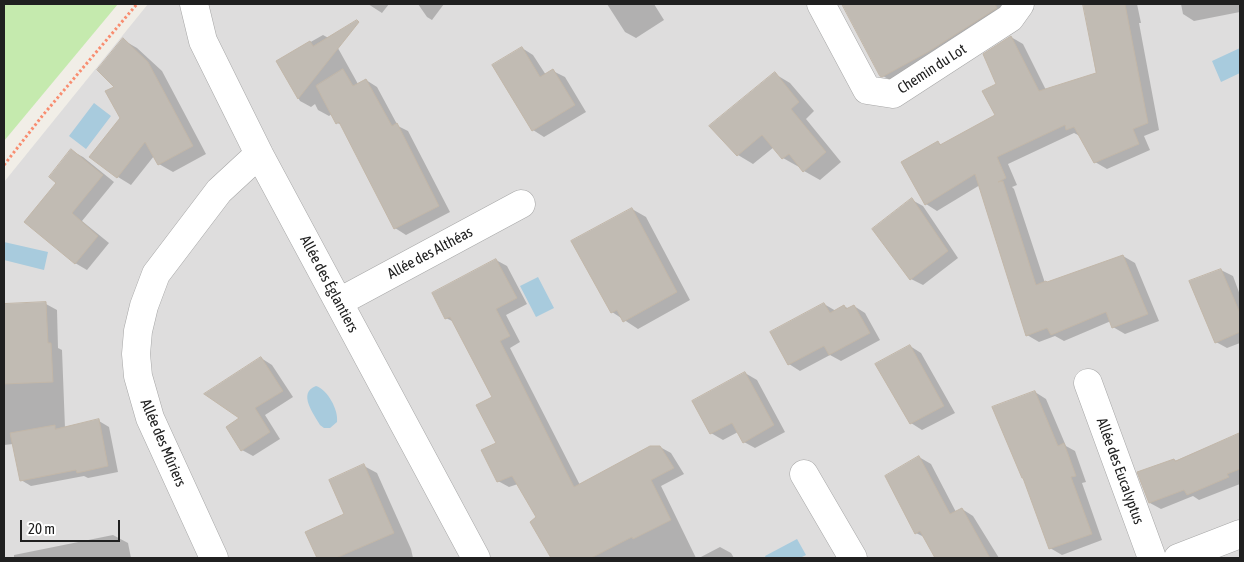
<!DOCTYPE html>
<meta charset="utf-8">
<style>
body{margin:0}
#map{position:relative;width:1244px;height:562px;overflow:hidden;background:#f1eee7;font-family:"Asap Condensed",sans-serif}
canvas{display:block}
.frame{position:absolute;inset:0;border:5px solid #202020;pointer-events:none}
.scale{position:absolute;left:20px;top:520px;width:100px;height:22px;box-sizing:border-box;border:2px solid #202020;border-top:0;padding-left:6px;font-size:15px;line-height:18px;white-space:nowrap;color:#202020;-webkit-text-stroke:4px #fff;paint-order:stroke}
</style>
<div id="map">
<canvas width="1244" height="562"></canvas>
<div class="frame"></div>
<div class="scale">20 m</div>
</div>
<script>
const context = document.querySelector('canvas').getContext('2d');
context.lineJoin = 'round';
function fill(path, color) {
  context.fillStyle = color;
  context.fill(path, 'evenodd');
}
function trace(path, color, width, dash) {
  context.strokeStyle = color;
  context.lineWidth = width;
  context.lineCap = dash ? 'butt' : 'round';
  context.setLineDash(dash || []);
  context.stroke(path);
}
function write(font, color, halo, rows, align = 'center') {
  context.font = font + ' "Asap Condensed",sans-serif';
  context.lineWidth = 4.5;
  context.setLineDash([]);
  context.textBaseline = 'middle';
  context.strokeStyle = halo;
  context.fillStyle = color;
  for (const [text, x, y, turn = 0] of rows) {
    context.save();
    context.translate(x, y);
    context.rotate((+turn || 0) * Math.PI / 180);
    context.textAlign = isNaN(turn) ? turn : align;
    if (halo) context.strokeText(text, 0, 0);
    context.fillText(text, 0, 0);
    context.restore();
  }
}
fill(new Path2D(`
 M148,4h1092v554h-1236v-376z`), '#dedddd');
fill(new Path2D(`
 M4,4h114l-114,137z`), '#c5eaae');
fill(new Path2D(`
 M1240,48v25l-19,9 -9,-21z
 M94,103l17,13 -25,33 -17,-13z
 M4,242l44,10 -4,18 -40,-10z
 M538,277l16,31 -18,9 -16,-31z
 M316,386c11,3 23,24 21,36l-7,6h-6l-4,-3c-6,-11 -23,-32 -4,-39z
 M797,539l9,16 -6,3h-34l-1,-2z`), '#a8cbdd');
fill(new Path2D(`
 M368,4h21l-7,9z
 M418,4h26l-12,16 -5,-3z
 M607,4h47l10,16 -28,18 -11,-6z
 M852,4h150l5,10 -115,67 -11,-6 -36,-67z
 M1084,4h53l4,19h-2l20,107 -15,6 6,14 -43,19 -12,-7 -15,-26 -6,-3 -66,31 9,21 -5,2 2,2 31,94h3l75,-27 12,7 24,58 -34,13 -12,-7 -2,-6 -47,20 -9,-5 -16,6 -12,-7 -47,-150 -43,26 -11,-7 12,-61 4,2 54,-29 2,-31 13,-48 12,7 23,46 52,-16z
 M1181,4h59v8l-46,9 -11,-7z
 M323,35l11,6 24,43 8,-4 11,7 21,39 10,5 42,81 -44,23 -11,-7 -53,-103 -5,-2 -5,-9 -3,2 -11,-6 -3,-6 -4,3 -11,-6 -23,-40z
 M123,40l14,8 25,23 44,83 -33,18 -14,-8 -5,-8 -23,29 -13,-8 -27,-20 31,-39 -6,-31z
 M522,48l11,7 13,20 7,-4 12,6 21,35 -42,25 -11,-7z
 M775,74l15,9 24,28 -8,8 35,43 -21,18 -16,-9 -4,-5 -1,1 -16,-9 -9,-11 -21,17 -15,-9 -27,-29z
 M72,151l11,6 31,25 -32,39 27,22 -22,27 -12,-7 -17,-80z
 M912,200l11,6 35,52 -35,27 -12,-6z
 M632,209l14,8 44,83 -52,29 -26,-17z
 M496,260l11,6 20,38 -21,11 14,27 -10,6 70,137 80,-38 11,6 13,21 -23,12 35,72h-144l-20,-36 6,-4 -20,-34 -9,3 -11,-6 -4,-84 -40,-75 -8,-4z
 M1221,270l12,6 7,19v48l-13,5 -11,-6z
 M46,304l11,6 1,38 4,2 3,78 34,-7 10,6 9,45 -30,6 -4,-2 -53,10 -10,-6 -8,-36 -9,1v-140z
 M824,304l12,7 8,-5 5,3 5,-3 11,7 15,27 -39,21 -11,-6 -30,16 -11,-7z
 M910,346l11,7 34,60 -33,17 -11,-7z
 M261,358l11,7 21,32 -28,18 15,24 -27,17 -11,-6 -1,-33z
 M745,373l12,7 28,52 -30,16 -11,-6 -6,-10 -15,8 -12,-7z
 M1035,392l11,7 20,47 9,5 11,31 -4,1 20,57 -40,15 -12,-7z
 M1240,435v49l-41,16 -6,-4 -32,13 -11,-6 24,-43 3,1z
 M919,457l12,7 25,48 6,-3 11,7 26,42h-62l-11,-20 -10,-5z
 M364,466l13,7 34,76 2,9h-95l-11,-26 39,-17z
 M113,535l15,8 3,15h-117v-3z
 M720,547l11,6 3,5h-35z`), '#0003');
const building = new Path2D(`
 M842,4h153l2,4 -69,44 -46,25 -2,-1z
 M1083,4h42l23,119 -15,6 6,15 -45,19 -20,-36 -8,3 -1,-5 -68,32 9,21 -8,4 5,-1 33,104 10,-4 1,1 76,-27 25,59 -36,14 -6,-16 -55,23 -4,-7 -21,8 -51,-162 -50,31 -24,-43 37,-21 2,4 55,-30 -13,-24 14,-7 -13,-30 28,-18 28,55 57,-18z
 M357,20l2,2 -61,77 -22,-38 34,-20 3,5z
 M123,38l25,24 45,84 -35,19 -13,-23 -28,36 -28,-21 31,-39 -15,-27 9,-4 -17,-17z
 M522,47l18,30 13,-8 22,36 -43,26 -40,-66z
 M343,69l10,17 13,-7 26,47 5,-3 42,83 -45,23 -55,-107 -3,2 -20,-38z
 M775,72l24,30 -8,7 35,43 -23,20 -14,-18 -7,5 -20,-24 -25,21 -28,-30z
 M71,149l32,26 -31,38 26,23 -23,28 -51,-42 32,-39 -7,-6z
 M912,198l36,53 -38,29 -38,-51z
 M632,208l45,84 -54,30 -6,-12 -6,3 -40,-72z
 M496,259l21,39 -21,11 14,27 -10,5 74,146 76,-41h10l14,22 -23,12 20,40 -38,19 -1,-2 -41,21h-40l-21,-36 6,-5 -24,-41 -15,6 -16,-32 15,-7 -20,-38 16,-8 -42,-80 -5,2 -13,-26z
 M1221,269l19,44v19l-25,11 -26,-62z
 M46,302l2,41h3l2,39 -49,2v-80z
 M824,303l6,10 14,-8 2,4 8,-4 16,28 -41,22 -5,-9 -36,19 -18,-33z
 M910,345l34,61 -34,18 -35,-60z
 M261,357l22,34 -28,17 15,24 -29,19 -15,-24 13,-9 -35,-24z
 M745,372l29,53 -31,18 -11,-20 -22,11 -18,-33z
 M1035,391l23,55 6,-3 12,33 -5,1 21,57 -43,15 -26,-71h-1l-30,-71z
 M99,419l9,47 -31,7 -1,-3 -56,11 -10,-48 45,-8v4z
 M1240,433v36l-13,5 2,3 -42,18 -3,-5 -35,13 -12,-31 37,-13 1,2z
 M919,456l31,58 12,-6 28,50h-55l-15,-27 -5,3 -30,-58z
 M364,464l30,69 -58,25h-19l-12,-26 39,-18 -15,-34z`);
fill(building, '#c1bbb3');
trace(building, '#c2b7a9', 1);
const street = new Path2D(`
 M194,4l9,37 56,113 217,404
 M821,4l46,86 26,4 117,-76 10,-14
 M339,302l182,-98
 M1088,383l64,175
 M804,474l49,84
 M214,558l-64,-140 -12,-42 -2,-22 2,-23 6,-25 12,-32 63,-83 40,-37
 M1178,558l62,-24`);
trace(street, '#a7a7a7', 29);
trace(new Path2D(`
 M4,165l39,-50 94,-111`), '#f88d70', 3, [2.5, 2.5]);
trace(street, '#fff', 28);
write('15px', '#202020', '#fff', [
 ["Chemin du Lot",932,69,-33],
 ["Allée des Althéas",430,253,-28],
 ["Allée des Églantiers",329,284,62],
 ["Allée des Mûriers",163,443,67],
 ["Allée des Eucalyptus",1120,471,70]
]);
</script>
